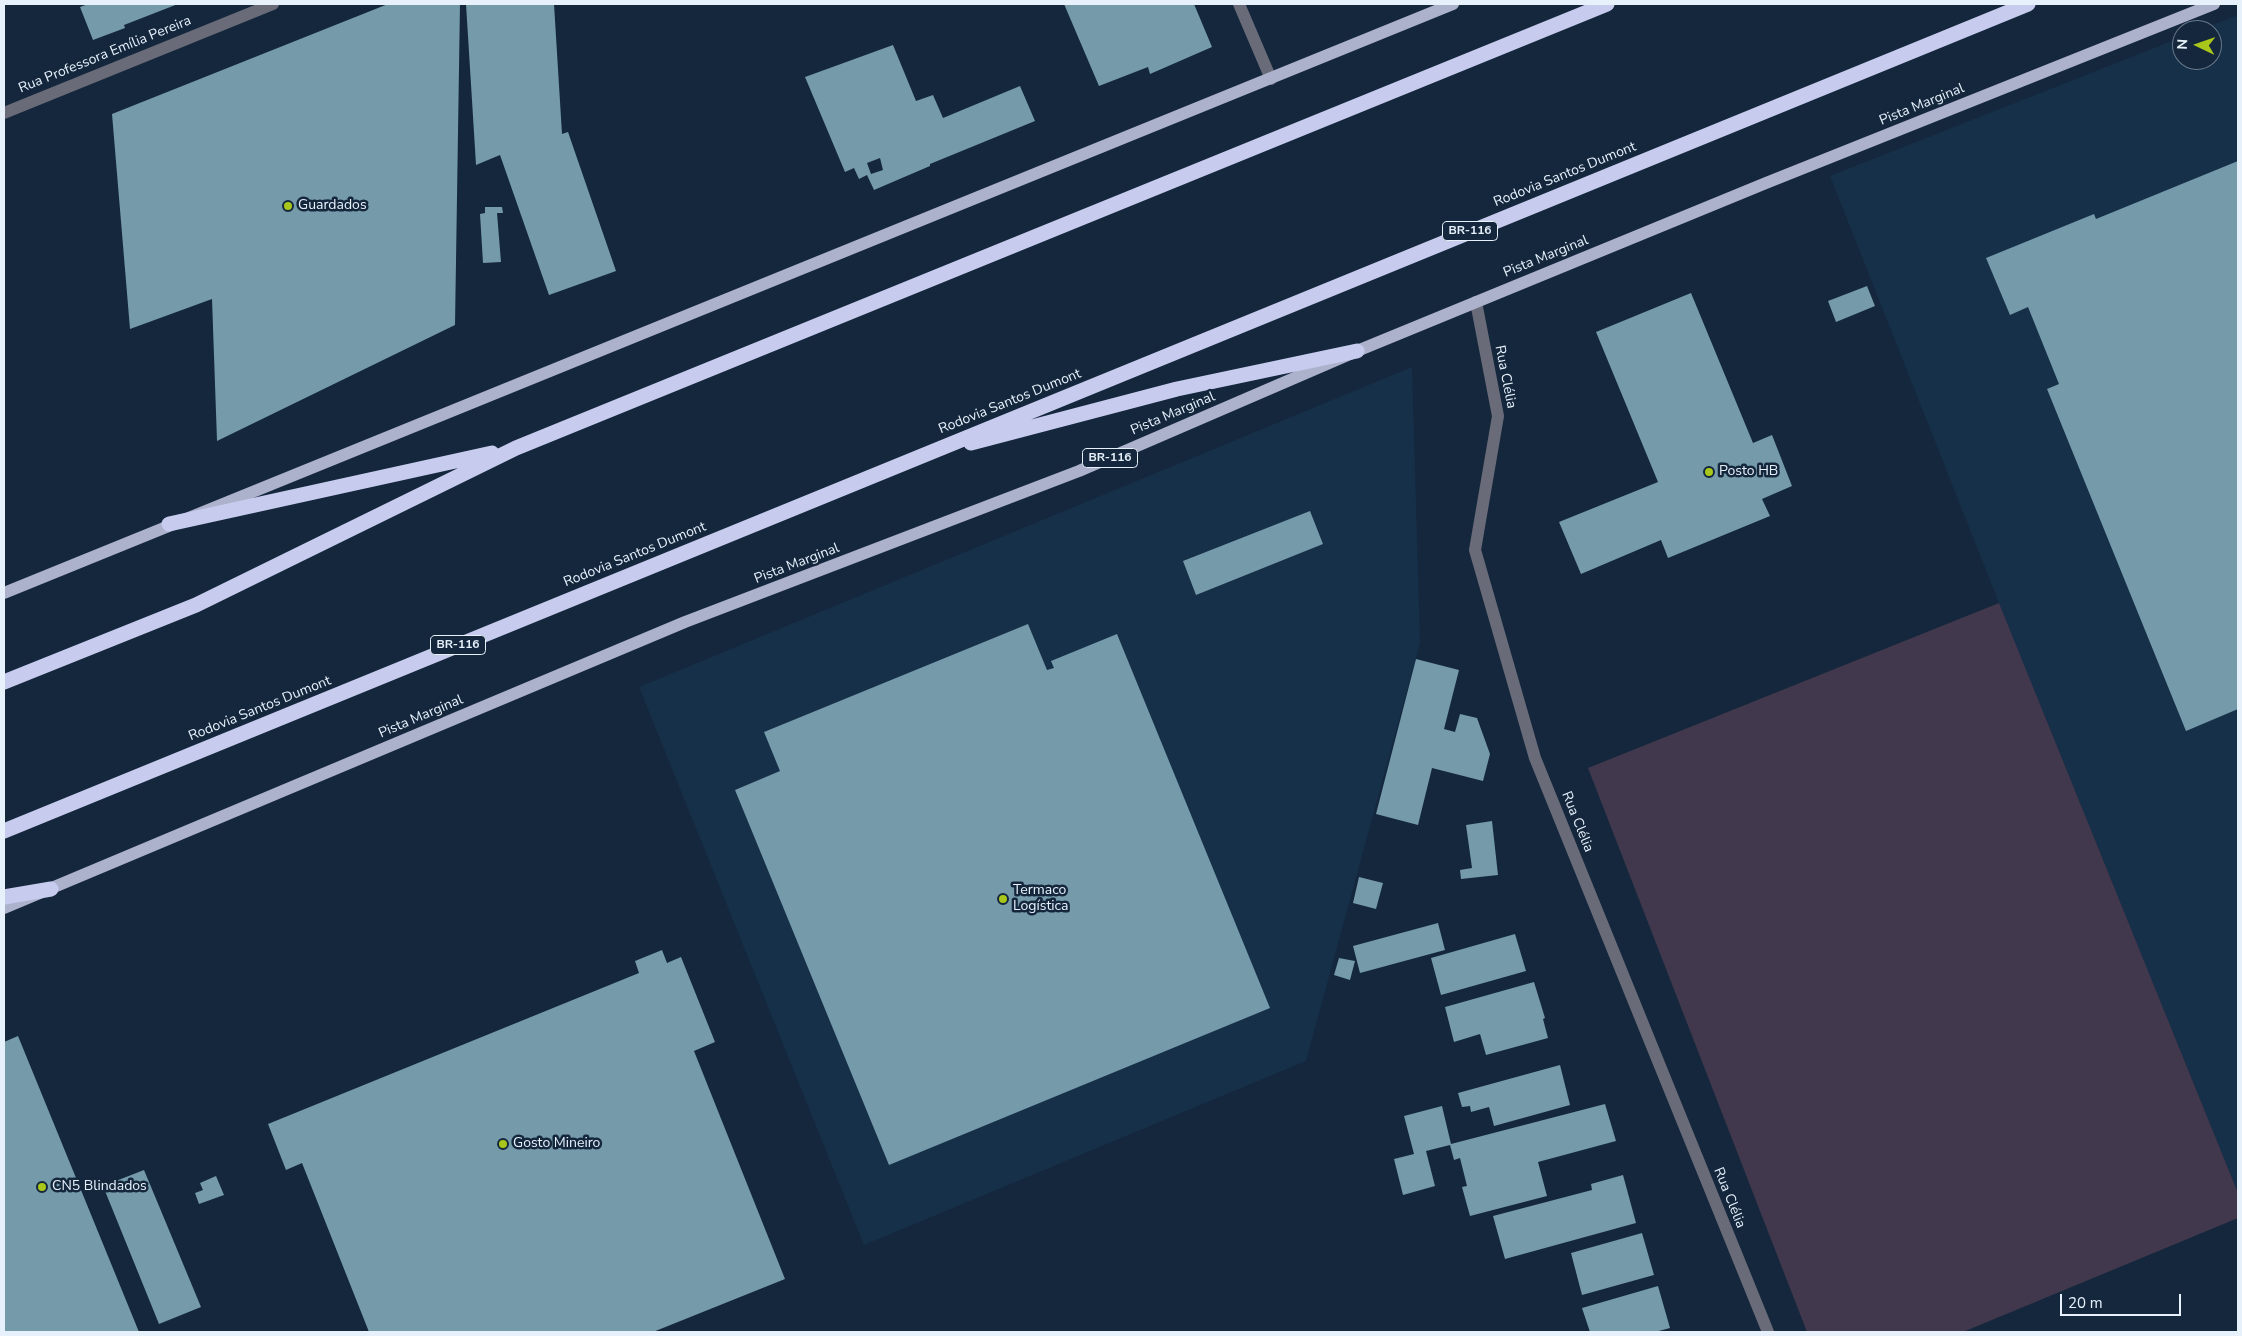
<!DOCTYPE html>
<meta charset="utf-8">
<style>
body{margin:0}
#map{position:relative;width:2242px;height:1336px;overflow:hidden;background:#14273c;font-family:"Nunito Sans",sans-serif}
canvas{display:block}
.frame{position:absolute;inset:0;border:5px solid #e7f1fc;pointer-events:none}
.north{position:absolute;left:2172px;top:20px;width:50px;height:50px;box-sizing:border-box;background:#14273c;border:1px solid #687889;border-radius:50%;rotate:273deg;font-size:14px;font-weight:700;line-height:20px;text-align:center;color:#e7f1fc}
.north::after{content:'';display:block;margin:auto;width:18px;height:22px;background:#a9c71a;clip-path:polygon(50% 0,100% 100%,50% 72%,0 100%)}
.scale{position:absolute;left:2060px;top:1294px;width:121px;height:22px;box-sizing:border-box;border:2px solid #e7f1fc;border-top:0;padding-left:6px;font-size:15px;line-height:18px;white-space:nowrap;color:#e7f1fc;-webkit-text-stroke:4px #14273c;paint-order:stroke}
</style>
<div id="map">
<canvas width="2242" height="1336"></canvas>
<div class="frame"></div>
<div class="north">N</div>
<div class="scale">20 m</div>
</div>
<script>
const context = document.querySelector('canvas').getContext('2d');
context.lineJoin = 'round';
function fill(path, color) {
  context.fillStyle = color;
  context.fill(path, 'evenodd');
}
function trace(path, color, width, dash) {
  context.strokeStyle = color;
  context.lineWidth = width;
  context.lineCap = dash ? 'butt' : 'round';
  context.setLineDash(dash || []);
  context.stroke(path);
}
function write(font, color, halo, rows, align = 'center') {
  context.font = font + ' "Nunito Sans",sans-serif';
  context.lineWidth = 5;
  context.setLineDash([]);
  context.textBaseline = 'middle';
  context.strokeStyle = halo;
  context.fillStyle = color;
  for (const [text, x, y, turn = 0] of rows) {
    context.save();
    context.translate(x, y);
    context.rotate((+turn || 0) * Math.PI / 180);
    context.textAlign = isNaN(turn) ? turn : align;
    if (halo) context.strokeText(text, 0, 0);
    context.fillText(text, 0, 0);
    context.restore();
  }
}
fill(new Path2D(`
 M2238,15v1178l-239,-590 -169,-427 352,-139v23h30v-30h-12z
 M1412,367l8,276 -114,418 -442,184 -225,-558z`), '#17304a');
fill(new Path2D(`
 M1999,603l239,590v25l-275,114h-156l-219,-564z`), '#41384d');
fill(new Path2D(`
 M88,4h90l-54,21 1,3 -32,12 -13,-33z
 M388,4h72l-5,321 -238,116 -5,-142 -82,30 -18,-215z
 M466,4h88l8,130 6,-2 48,139 -67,24 -49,-140 -24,10z
 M1064,4h130l18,43 -62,27 -2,-7 -49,19z
 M893,45l23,56 17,-6 10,23 77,-32 15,35 -105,43v2l-56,24 -7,-15 -8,4 -5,-11 -9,4 -40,-95zM880,158l3,12 -12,4 -4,-11z
 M2238,161v548l-52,22 -139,-342 12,-5 -31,-77 -18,8 -24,-57 108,-44 2,5z
 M485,207h17l1,6h-6l4,49 -18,1 -3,-49 5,-1z
 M1867,286l8,20 -39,16 -8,-21z
 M1691,293l62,150 19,-8 20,51 -30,13 8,17 -102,42 -7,-18 -80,34 -22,-52 99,-40 -62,-150z
 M1310,511l13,33 -127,51 -13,-34z
 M1028,624l19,46 7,-2 -3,-7 66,-27 153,374 -381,157 -154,-375 45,-19 -16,-39z
 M1416,659l43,11 -15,59 11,3 5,-18 17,4 13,36 -7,27 -51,-13 -14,57 -42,-11z
 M1492,821l6,54 -37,4 -1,-9 12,-2 -6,-43z
 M1359,877l24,6 -7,26 -23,-6z
 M1438,923l7,27 -85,23 -7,-27z
 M1515,934l11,37 -85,24 -10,-37z
 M662,950l5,13 14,-6 34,85 -21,9 91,228 -132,53h-284l-67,-169 -16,7 -18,-46 371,-151 -4,-12z
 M1339,958l16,3 -5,19 -16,-5z
 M1534,982l11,36 -2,1 5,19 -62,17 -6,-21 -26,8 -9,-35z
 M18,1036l121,296h-135v-290z
 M1560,1065l10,40 -76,21 -5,-19 -18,5 -1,-6 -8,1 -4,-14z
 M1605,1104l11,37 -78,21 9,34 -77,20 -8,-29 5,-1 -7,-28 -6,2 -4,-15 -24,6 9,35 -32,9 -9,-36 20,-5 -10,-38 38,-10 9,38z
 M144,1170l57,137 -42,17 -56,-138z
 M1623,1175l13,48 -131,36 -12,-43 99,-26 -1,-6z
 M216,1176l8,19 -25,9 -4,-11 8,-3 -3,-7z
 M1642,1233l12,42 -72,20 -11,-42z
 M1658,1286l12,42 -15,4h-65l-8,-24z`), '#759aaa');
trace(new Path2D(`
 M1239,4l32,75
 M4,113l269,-109
 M1476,302l22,114 -23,134 60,208 233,574`), '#696b78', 12);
trace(new Path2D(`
 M4,593l1449,-589
 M4,908l681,-286 394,-151 278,-120 409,-168 448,-179`), '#acb1cc', 12);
trace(new Path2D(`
 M971,443l206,-54 180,-38
 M169,524l323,-71
 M4,682l192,-77 320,-157 1091,-444
 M4,831l2024,-827
 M4,897l47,-8`), '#c7ccee', 15);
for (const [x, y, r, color] of [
 [288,206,5,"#a9c71a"],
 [1709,472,5,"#a9c71a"],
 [1003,899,5,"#a9c71a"],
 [503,1144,5,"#a9c71a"],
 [42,1187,5,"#a9c71a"]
]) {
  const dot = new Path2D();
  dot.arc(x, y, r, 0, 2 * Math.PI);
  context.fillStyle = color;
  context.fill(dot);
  trace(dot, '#14273c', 2);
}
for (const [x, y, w] of [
 [1470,231,55],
 [1110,458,55],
 [458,645,55]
]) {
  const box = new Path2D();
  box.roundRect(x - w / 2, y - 9.5, w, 19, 4);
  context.fillStyle = '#14273c';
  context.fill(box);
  trace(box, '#e7f1fc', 1);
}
write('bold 12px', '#e7f1fc', null, [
 ["BR-116",1470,231],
 ["BR-116",1110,458],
 ["BR-116",458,645]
]);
write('14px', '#e7f1fc', '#14273c', [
 ["Rua Professora Emília Pereira",105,55,-22],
 ["Pista Marginal",1922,105,-22],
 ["Rodovia Santos Dumont",1565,175,-22],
 ["Pista Marginal",1546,257,-22],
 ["Rua Clélia",1505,377,79],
 ["Rodovia Santos Dumont",1010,402,-22],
 ["Pista Marginal",1173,414,-23],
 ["Rodovia Santos Dumont",635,555,-22],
 ["Pista Marginal",797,564,-21],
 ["Rodovia Santos Dumont",260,709,-22],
 ["Pista Marginal",421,717,-23],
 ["Rua Clélia",1577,822,68],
 ["Rua Clélia",1729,1198,68]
]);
write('14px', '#e7f1fc', '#14273c', [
 ["Guardados",298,206],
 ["Posto HB",1719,472],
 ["Termaco",1013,891],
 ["Logística",1013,907],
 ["Gosto Mineiro",513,1144],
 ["CN5 Blindados",52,1187]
], 'left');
</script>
